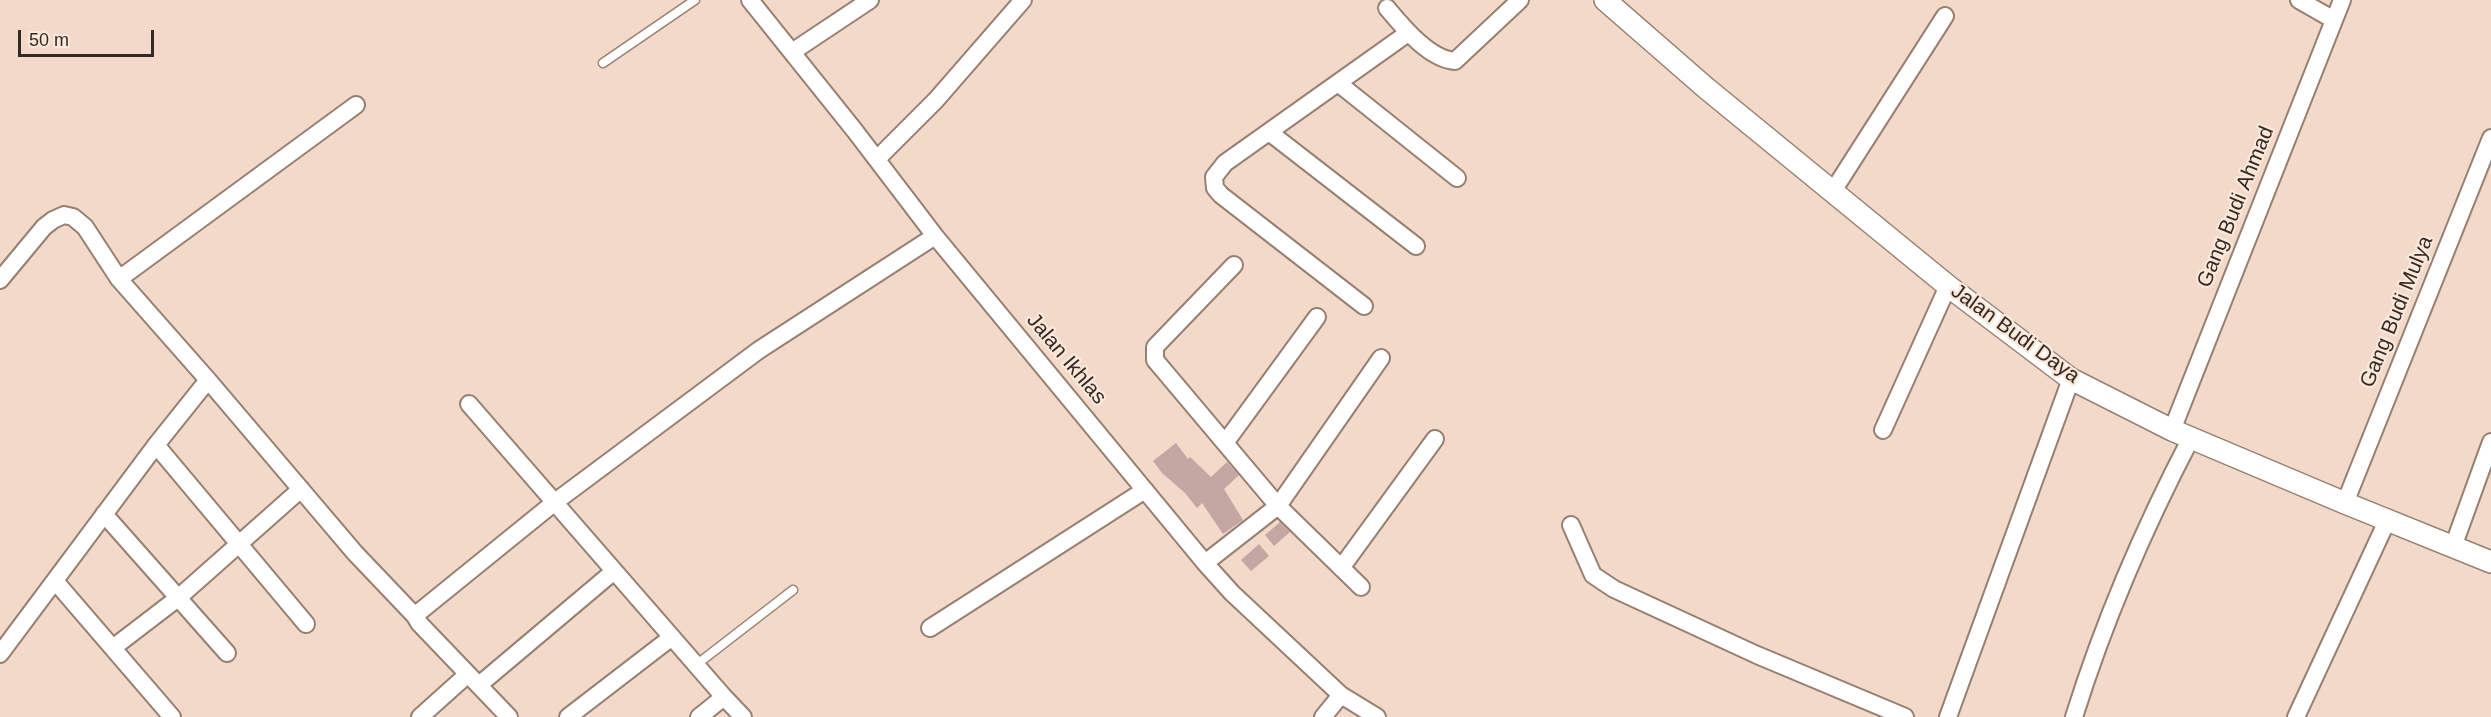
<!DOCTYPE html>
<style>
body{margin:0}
#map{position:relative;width:2491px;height:717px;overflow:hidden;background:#f3d9c9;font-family:Helvetica,sans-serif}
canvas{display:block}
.scale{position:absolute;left:18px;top:30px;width:136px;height:27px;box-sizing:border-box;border:3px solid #342a24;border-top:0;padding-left:8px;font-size:18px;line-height:21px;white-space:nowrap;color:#342a24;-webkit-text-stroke:4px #fce8da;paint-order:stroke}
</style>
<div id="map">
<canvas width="2491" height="717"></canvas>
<div class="scale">50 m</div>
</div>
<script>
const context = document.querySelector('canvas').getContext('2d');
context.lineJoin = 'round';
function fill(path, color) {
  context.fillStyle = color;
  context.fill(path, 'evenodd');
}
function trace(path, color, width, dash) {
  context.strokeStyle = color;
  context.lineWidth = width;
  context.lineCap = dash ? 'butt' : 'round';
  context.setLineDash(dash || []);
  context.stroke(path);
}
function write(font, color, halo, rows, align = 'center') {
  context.font = font + ' Helvetica,sans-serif';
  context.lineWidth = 4.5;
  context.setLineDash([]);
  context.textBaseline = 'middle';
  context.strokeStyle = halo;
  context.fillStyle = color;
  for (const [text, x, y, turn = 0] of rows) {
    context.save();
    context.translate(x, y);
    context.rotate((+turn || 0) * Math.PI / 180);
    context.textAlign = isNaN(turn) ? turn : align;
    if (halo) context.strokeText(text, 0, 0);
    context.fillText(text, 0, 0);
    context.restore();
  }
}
fill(new Path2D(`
 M1176,443l12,16 2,-2 21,20 16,-15 12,13 -15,14 19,31 -20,14 -21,-31 -5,5 -12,-15 -23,-20 -9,-12z
 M1280,522l10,10 -16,14 -9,-11z
 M1259,544l10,12 -18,15 -10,-11z`), '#c4a6a2');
const service = new Path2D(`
 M603,63l92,-63
 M696,665l97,-75`);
const minor = new Path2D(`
 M750,0l105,131 80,105 270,327 27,30 109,102 36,22
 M2299,0l35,20
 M1387,8c16,19 42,51 68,53l65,-61
 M792,52l78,-52
 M1338,83l119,95
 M1269,132l147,114
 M877,159l59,-59 87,-100
 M1833,191l112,-175
 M1234,265l-79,82v13l123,146 83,81
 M119,279l237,-174
 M0,280l44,-53 9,-7 11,-5 9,2 12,10 34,52 89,101 147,173 60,63
 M1364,306l-143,-111 -6,-7 -1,-11 11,-14 183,-130
 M469,404l255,293 -25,20
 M1883,430l65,-144
 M2172,430l170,-430
 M1225,443l92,-126
 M156,445l150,179
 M2345,503l146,-365
 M104,514l123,139
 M1571,525l22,50 21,14 143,66 148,62
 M2453,547l38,-105
 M1205,563l73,-57 103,-148
 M1341,568l94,-129
 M55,581l117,136
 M930,628l215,-138
 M114,647l64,-49 123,-109
 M0,654l156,-209 52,-65
 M479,685l134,-113
 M724,697l19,20
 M420,717l48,-43
 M509,717l-90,-94 -4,-7 3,-3 137,-111 204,-152 176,-114
 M568,717l104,-80
 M1323,717l18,-22
 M1948,717l123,-338
 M2074,717c30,-96 71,-191 117,-279
 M2296,717l91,-196`);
const tertiary = new Path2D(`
 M1605,0l101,88 242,198 123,93 101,51 173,73 146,59`);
trace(service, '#978071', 11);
trace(minor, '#978071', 20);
trace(tertiary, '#978071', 24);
trace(service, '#fff', 8);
trace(minor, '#fff', 16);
trace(tertiary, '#fff', 21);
write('21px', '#342a24', '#fce8da', [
 ["Gang Budi Ahmad",2236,207,-68],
 ["Gang Budi Mulya",2397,312,-68],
 ["Jalan Budi Daya",2015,334,36],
 ["Jalan Ikhlas",1066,359,50]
]);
</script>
